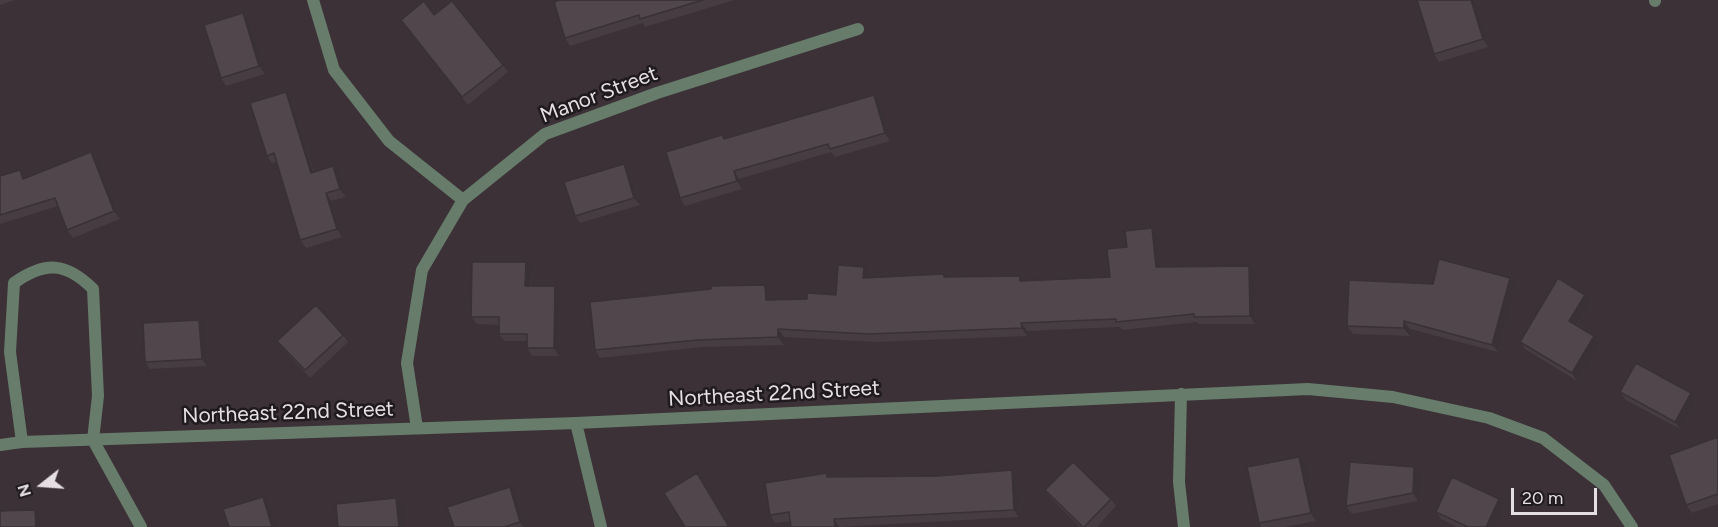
<!DOCTYPE html>
<style>
body{margin:0}
#map{position:relative;width:1718px;height:527px;overflow:hidden;background:#3b3137;font-family:Figtree,sans-serif}
canvas{display:block}
.north{position:absolute;left:12px;top:455px;width:60px;height:60px;-webkit-text-stroke:4px #1f1a1d;paint-order:stroke;rotate:253deg;font-size:16px;font-weight:700;line-height:24px;text-align:center;color:#e5dee2}
.north::after{content:'';display:block;margin:auto;width:21px;height:27px;background:#e5dee2;clip-path:polygon(50% 0,100% 100%,50% 72%,0 100%)}
.scale{position:absolute;left:1511px;top:488px;width:86px;height:27px;box-sizing:border-box;border:3px solid #e5dee2;border-top:0;padding-left:8px;font-size:18px;line-height:21px;white-space:nowrap;color:#e5dee2;-webkit-text-stroke:4px #1f1a1d;paint-order:stroke}
</style>
<div id="map">
<canvas width="1718" height="527"></canvas>
<div class="north">N</div>
<div class="scale">20 m</div>
</div>
<script>
const context = document.querySelector('canvas').getContext('2d');
context.lineJoin = 'round';
function trace(path, color, width, dash) {
  context.strokeStyle = color;
  context.lineWidth = width;
  context.lineCap = dash ? 'butt' : 'round';
  context.setLineDash(dash || []);
  context.stroke(path);
}
function fill(path, color) {
  context.fillStyle = color;
  context.fill(path, 'evenodd');
}
function write(font, color, halo, rows, align = 'center') {
  context.font = font + ' Figtree,sans-serif';
  context.lineWidth = 5;
  context.setLineDash([]);
  context.textBaseline = 'middle';
  context.strokeStyle = halo;
  context.fillStyle = color;
  for (const [text, x, y, turn = 0] of rows) {
    context.save();
    context.translate(x, y);
    context.rotate((+turn || 0) * Math.PI / 180);
    context.textAlign = isNaN(turn) ? turn : align;
    if (halo) context.strokeText(text, 0, 0);
    context.fillText(text, 0, 0);
    context.restore();
  }
}
trace(new Path2D(`
 M313,0l21,70 55,71 74,59
 M1655,0v1
 M1181,394l-2,88 5,45
 M576,423l25,104
 M417,428l-10,-65 15,-93 41,-70 82,-66 112,-41 201,-64
 M22,442l-12,-90 4,-69c31,-22 52,-21 79,6l5,107 -5,44 48,87
 M0,445l22,-3 554,-19 732,-34 85,8 96,21 54,20 61,47 28,42`), '#677c6a', 12);
fill(new Path2D(`
 M0,0h15l-15,5z
 M560,0h175l-90,27 -2,-4 -73,23 -5,-8z
 M1474,0l14,47 -49,15 -5,-8z
 M401,20l102,45 5,7 -40,33z
 M249,21l16,53 -39,12 -5,-8z
 M874,95l6,8 10,38 -55,16 -4,-5 -92,27 3,10 -57,17 -5,-8 45,-60z
 M291,99l23,74 19,-7 6,8 7,23 -15,4 11,36 -36,11 -6,-8 -24,-78 -4,1 -5,-7z
 M91,152l6,7 23,60 -47,19 -6,-8 -9,-24 -58,18v-48l26,2z
 M624,164l5,8 11,33 -60,18 -5,-7z
 M1152,228l5,8 3,31 95,7v50h-56l-2,-2 -75,8 -2,-3 -93,4v5l-152,6 -91,-5v8l-81,2 -103,11 -5,-8 170,-65 5,8 1,7 36,-1 29,-4 28,-28 5,8v3l77,-1 77,4 87,-4 17,-30z
 M531,270v16h24l5,8 -1,62h-27l-5,-8v-7h-23l-5,-7v-9l-22,-1 -6,-7z
 M1510,278l6,8 -18,66 -88,-23v7l-57,-2 -6,-8 86,-42z
 M1590,302l-14,24 18,10 6,8 -23,37 -52,-32 -5,-7z
 M205,328l2,38 -57,3 -5,-7z
 M343,335l5,7 -38,36 -27,-29 -6,-8z
 M1620,392l71,1 5,8 -16,28 -54,-29z
 M1718,437v67l-26,9 -6,-8z
 M1305,464l11,57 -32,6h-23l-2,-4z
 M1414,467l6,8 -2,26 -66,13 -6,-8z
 M1012,470l5,8 2,39 -180,10h-48l-1,-6 -15,2 -5,-8 57,-42 2,4 109,-1z
 M1045,490l66,9 5,7 -19,21h-17l-29,-29z
 M515,495l10,32h-71z
 M1499,499l5,8 -9,20h-38l-16,-8 -5,-7z`), '#463c41');
fill(new Path2D(`
 M1471,0h3l14,47 -5,-8z
 M243,13l6,8 16,53 -6,-8z
 M286,92l5,7 25,82 -5,-8z
 M874,95l6,8 10,38 -5,-8z
 M91,152l6,7 23,60 -6,-8z
 M624,164l5,8 11,33 -6,-7z
 M333,166l6,8 7,23 -6,-8z
 M734,171l5,8 3,10 -5,-8z
 M326,193l5,8 11,36 -5,-8z
 M1152,228l5,8 4,39 -5,-8z
 M526,262l5,8 -1,24 -5,-8z
 M1249,266l6,8v50l-5,-8z
 M864,267l5,8 -1,11 -5,-8z
 M1510,278l6,8 -18,66 -6,-7z
 M765,285l5,8 1,15 -5,-8z
 M555,286l5,8 -1,62 -5,-8z
 M1585,295l5,7 -16,27 -5,-8z
 M199,320l6,8 2,38 -5,-7z
 M1404,321l6,8v7l-6,-8z
 M1021,323l6,8v5l-5,-8z
 M778,329l6,8v8l-6,-8z
 M1594,336l6,8 -23,37 -5,-8z
 M1691,393l5,8 -16,28 -5,-7z
 M1299,457l6,7 11,57 -5,-8z
 M1414,467l6,8 -2,26 -5,-8z
 M1012,470l5,8 2,39 -5,-7z
 M510,487l5,8 10,32h-1l-4,-5z
 M263,497l5,8 7,22h-3z
 M396,498l6,8 2,21h-5z
 M1499,499l5,8 -9,20h-9z
 M35,510l6,8v9h-5z
 M834,519l5,8h-4z`), '#393135');
const building = new Path2D(`
 M560,0h143l-63,19 -1,-4 -74,23 -11,-36z
 M1417,0h54l12,39 -49,15z
 M424,1l10,14 18,-14 51,64 -41,32 -61,-77z
 M243,13l16,53 -38,12 -17,-53z
 M286,92l25,81 22,-7 7,23 -14,4 11,36 -37,11 -26,-87 -7,3 -17,-53z
 M874,95l11,38 -55,16 -2,-5 -94,27 3,10 -57,17 -14,-46 56,-17 2,4z
 M91,152l23,59 -47,19 -12,-32 -55,17v-39l20,-6 3,9z
 M624,164l10,34 -59,18 -11,-34z
 M1152,228l4,39 93,-1 1,50 -56,1v-3l-78,8v-3l-95,4 1,5 -153,6 -91,-5v8l-81,3 -102,10 -5,-48 121,-13v-3l54,-1 1,15 41,-1v-6l29,2 2,-30 26,2 -1,11 81,-4v3l76,-1v5l90,-4 -3,-28 20,-2 -2,-16z
 M1439,259l71,19 -18,67 -88,-24v7l-57,-2 2,-46 84,4z
 M472,262h54l-1,24h30l-1,62h-27v-14h-28v-17h-28z
 M1558,278l27,17 -16,26 25,15 -22,37 -52,-31z
 M316,305l27,30 -38,35 -28,-29z
 M199,320l3,39 -57,3 -2,-39z
 M1636,363l55,30 -16,29 -55,-30z
 M1718,437v57l-32,11 -17,-50z
 M1299,457l12,56 -52,10 -12,-56z
 M1073,462l38,37 -27,28h-1l-38,-37z
 M1350,462l64,5 -1,26 -67,13z
 M1012,470l2,40 -180,9 1,8h-44l-2,-15 -19,3 -5,-32 62,-10v4l111,-1z
 M697,473l32,54h-44l-21,-34z
 M1452,477l47,22 -13,28h-18l-32,-15z
 M510,487l10,35 -16,5h-50l-7,-20z
 M263,497l9,30h-43l-6,-18z
 M396,498l3,29h-61l-2,-23z
 M35,510l1,17h-36v-16z`);
fill(building, '#51464c');
trace(building, '#393135', 1.5);
write('21px', '#e5dee2', '#1f1a1d', [
 ["Manor Street",599,95,-21],
 ["Northeast 22nd Street",774,394,-3],
 ["Northeast 22nd Street",288,413,-2]
]);
</script>
